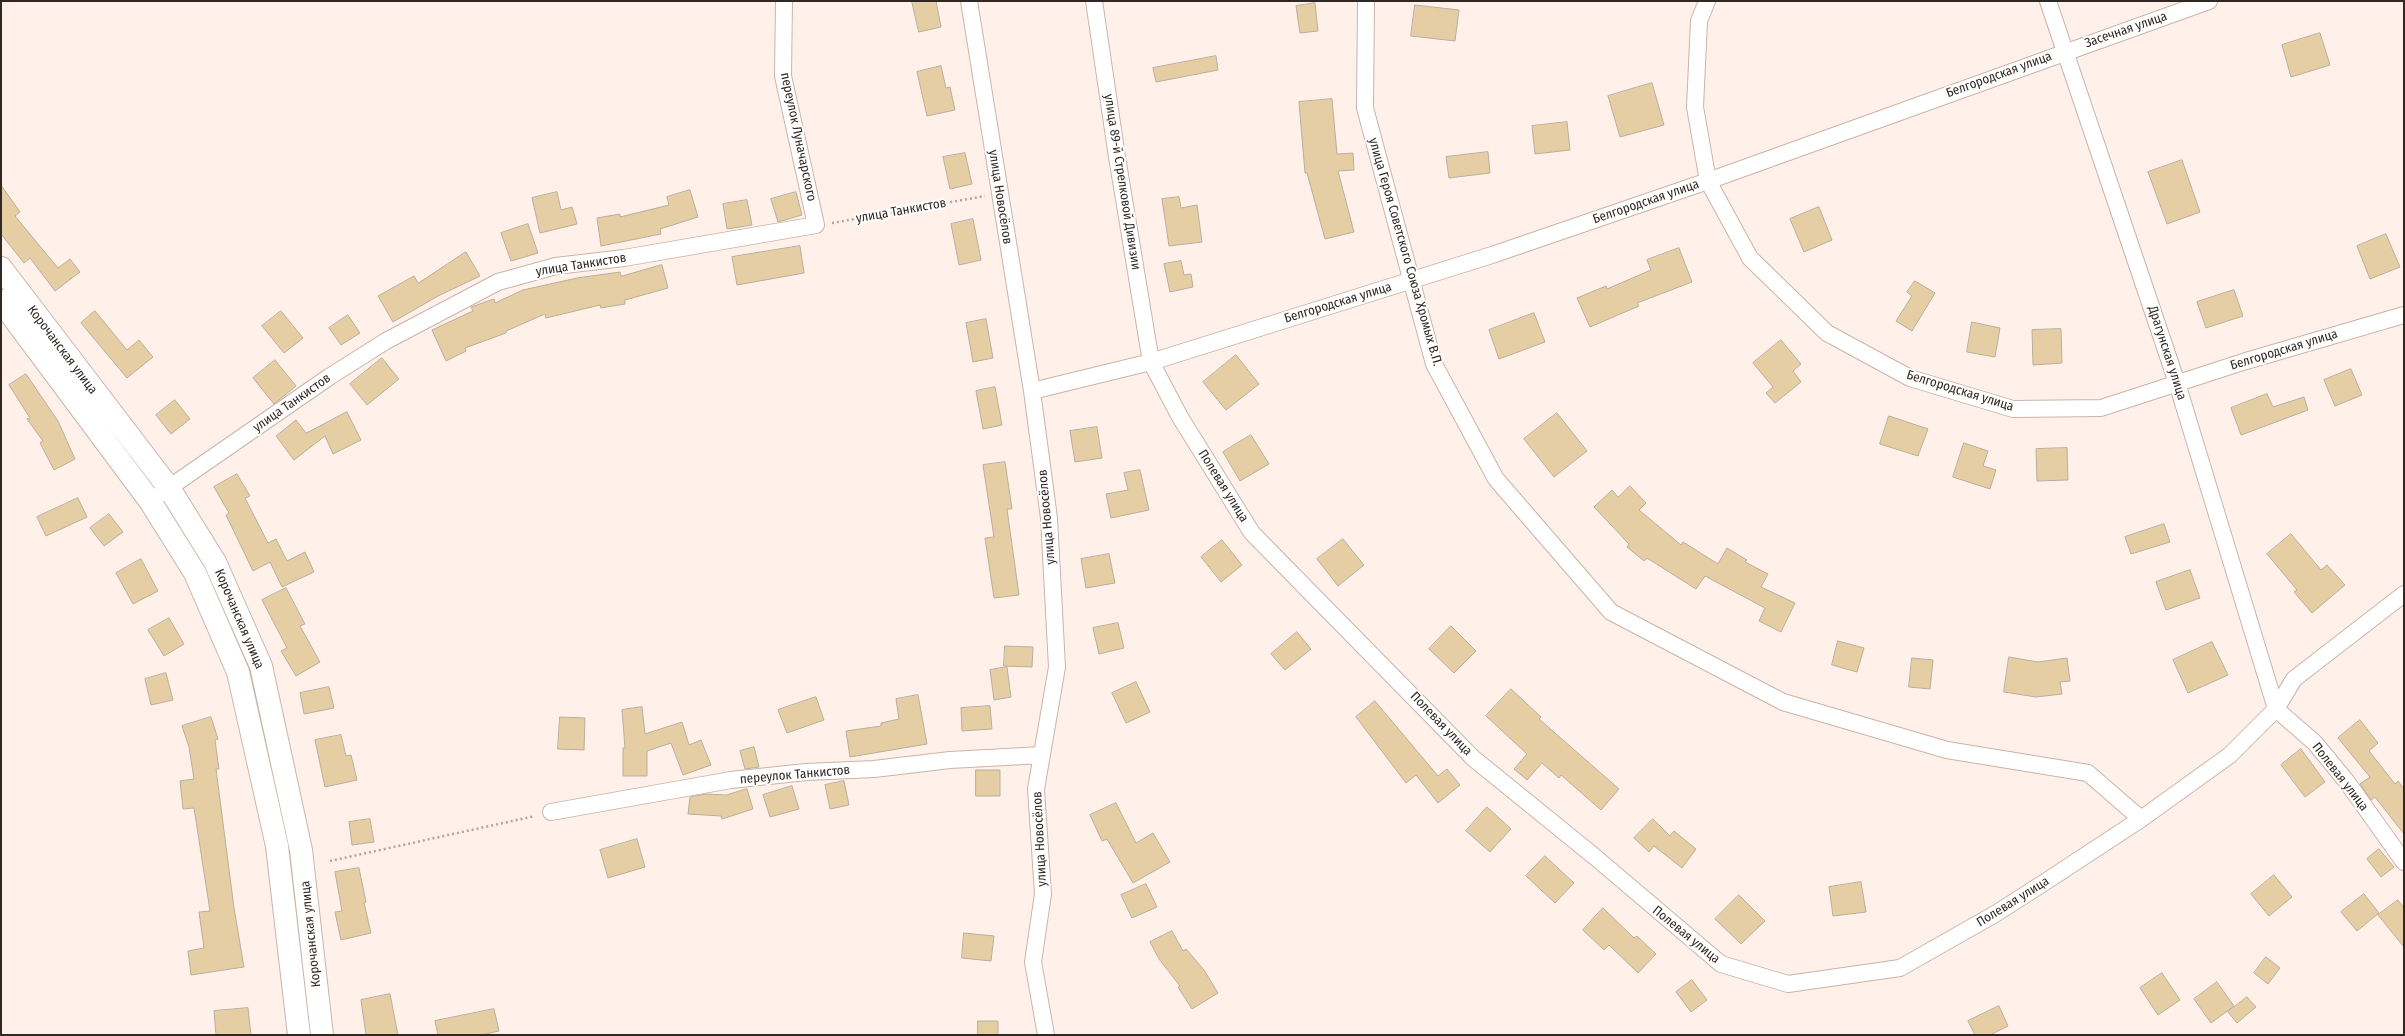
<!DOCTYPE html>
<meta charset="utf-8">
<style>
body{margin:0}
#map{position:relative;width:2405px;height:1036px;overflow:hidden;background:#fff1ea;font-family:"Fira Sans Condensed",sans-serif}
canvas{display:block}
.frame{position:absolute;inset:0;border:2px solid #302823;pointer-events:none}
</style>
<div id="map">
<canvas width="2405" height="1036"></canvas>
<div class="frame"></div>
</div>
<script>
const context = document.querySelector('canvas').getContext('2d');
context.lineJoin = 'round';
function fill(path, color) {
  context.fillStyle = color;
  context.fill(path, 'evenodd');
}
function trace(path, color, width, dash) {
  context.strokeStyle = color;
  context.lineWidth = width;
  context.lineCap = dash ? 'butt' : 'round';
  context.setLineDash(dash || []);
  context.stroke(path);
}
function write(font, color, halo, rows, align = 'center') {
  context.font = font + ' "Fira Sans Condensed",sans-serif';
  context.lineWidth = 4;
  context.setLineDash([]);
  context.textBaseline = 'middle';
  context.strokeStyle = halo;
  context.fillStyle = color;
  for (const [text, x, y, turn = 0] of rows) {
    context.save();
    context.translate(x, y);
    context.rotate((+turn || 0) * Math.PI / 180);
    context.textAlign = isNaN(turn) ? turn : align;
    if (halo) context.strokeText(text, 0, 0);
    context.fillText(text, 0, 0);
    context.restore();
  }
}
const building = new Path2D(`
 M912,1h24l5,26 -22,5z
 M1315,3l3,28 -18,2 -4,-27z
 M1415,5l44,5 -4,31 -44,-5z
 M2320,33l10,32 -39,12 -9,-32z
 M1216,56l2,14 -62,12 -3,-14z
 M941,66l5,22 4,-1 5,23 -28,6 -10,-44z
 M1652,83l12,42 -44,12 -12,-41z
 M1332,99l5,55 16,-1 1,17 -16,1 16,61 -29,7 -18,-66h-2l-6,-71z
 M1567,122l3,28 -35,4 -3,-28z
 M1488,152l2,21 -41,5 -3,-21z
 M965,153l7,31 -22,5 -7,-32z
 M2182,160l18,52 -33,12 -19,-52z
 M1,185l19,27 -5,4 43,52 12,-9 10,13 -25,19 -25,-33 -6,5 -23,-29z
 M690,190l8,27 -38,12 1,5 -60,12 -4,-28 23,-4v3l49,-12 -2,-8z
 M557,192l4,18 11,-3 5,17 -37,9 -8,-35z
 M796,192l6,23 -24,7 -7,-23z
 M1179,197l2,11 16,-3 5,37 -33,4 -7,-47z
 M747,200l5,25 -25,4 -4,-25z
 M1819,207l13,33 -28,12 -14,-33z
 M973,219l8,41 -22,5 -8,-41z
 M528,224l10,29 -27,8 -10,-28z
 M2386,234l14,33 -30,12 -13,-33z
 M800,246l4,27 -67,12 -5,-28z
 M1679,248l13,34 -55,21 2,3 -49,21 -13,-29 29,-12 1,3 44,-19 -4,-10z
 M466,252l14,24 -42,20 -45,26 -15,-26 36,-20 4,7z
 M1181,261l3,14 7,-1 2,13 -23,5 -6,-28z
 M662,265l6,23 -43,12v4l-24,4 -1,-3 -54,13 -1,-4 -39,17v2l-41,15 1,3 -20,10 -14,-31 41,-19 -2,-4 23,-8 1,4 28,-13 54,-12 43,-6 1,4z
 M1915,281l20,12 -23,38 -16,-10 16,-25 -5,-4z
 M2234,290l9,26 -37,12 -9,-26z
 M95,311l32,39 12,-10 14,17 -26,21 -46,-55z
 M281,311l22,27 -19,15 -22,-27z
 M1534,313l11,29 -46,17 -10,-29z
 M348,315l12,18 -19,12 -12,-17z
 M986,319l7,39 -20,4 -7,-39z
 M1972,322l28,6 -5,29 -28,-5z
 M2061,329l1,34 -29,2 -1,-35z
 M1781,340l20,24 -8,7 8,11 -26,21 -9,-10 7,-6 -20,-24z
 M1236,355l23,29 -33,26 -23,-28z
 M382,358l17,21 -32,26 -17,-21z
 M275,360l21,26 -22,18 -21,-26z
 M2351,369l11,26 -27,11 -11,-26z
 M26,374l32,47 17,38 -21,11 -14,-27 3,-2 -16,-22 3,-1 -21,-33z
 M995,387l7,38 -19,4 -7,-38z
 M2267,394l6,13 31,-10 4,13 -67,25 -10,-27z
 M175,400l15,19 -19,15 -15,-19z
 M347,412l14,28 -28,14 -8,-18 -31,24 -18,-24 20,-16 10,13z
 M1557,413l30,38 -33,26 -30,-38z
 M1889,416l39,13 -10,27 -38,-12z
 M1097,427l5,31 -27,4 -5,-31z
 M1251,435l18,29 -29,17 -17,-29z
 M1964,443l24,8 -5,15 13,4 -6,19 -37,-12z
 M2067,448l1,32 -31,1 -1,-32z
 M1005,462l7,47h-5l12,86 -25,3 -9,-60 9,-1 -11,-72z
 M1140,470l9,40 -38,8 -5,-24 22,-4 -4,-17z
 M237,474l13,22 -5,2 23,45 8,-4 11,22 18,-9 9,20 -32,15 -12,-25 -17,9 -27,-56 3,-2 -15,-26z
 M1630,486l16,17 -7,7 42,35 2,-3 35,22 9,-16 20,12 -2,2 23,12 -7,13 34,16 -14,29 -22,-11 6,-13 -60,-32 -9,13 -49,-31 -3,3 -17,-14 2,-3 -35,-37 18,-17 6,7z
 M78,498l9,19 -41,19 -9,-19z
 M109,514l14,18 -19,14 -14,-18z
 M2164,524l6,18 -39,12 -6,-17z
 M2291,534l30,36 6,-5 18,20 -33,28 -18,-21 3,-2 -30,-36z
 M1343,539l21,26 -26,21 -21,-27z
 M1222,540l20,25 -21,17 -20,-25z
 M1109,554l6,29 -29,5 -5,-29z
 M141,559l17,32 -25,13 -17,-31z
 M2190,570l10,28 -34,12 -10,-28z
 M286,588l19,36 -5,2 20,36 -24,14 -15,-25 6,-3 -25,-48z
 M169,618l15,26 -20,12 -16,-26z
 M1118,623l6,25 -25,6 -6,-26z
 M1451,626l25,25 -22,22 -25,-24z
 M1297,632l14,17 -26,21 -14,-16z
 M1838,641l26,7 -7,24 -25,-7z
 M2212,642l16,33 -40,18 -15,-33z
 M1005,646l28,1 -1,20 -28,-1z
 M2009,657l29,5 29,-4 3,23 -10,1 2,12 -26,3 -32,-5z
 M1912,658l21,2 -3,29 -21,-2z
 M1007,667l4,30 -17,3 -4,-30z
 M166,673l7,27 -22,5 -6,-26z
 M1136,682l14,30 -24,11 -14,-30z
 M329,687l5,21 -30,6 -4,-21z
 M1511,689l30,28 -2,2 80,70 -18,21 -40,-35 -2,3 -17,-15 -15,17 -13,-11 13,-15 -41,-38z
 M918,695l9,49 -77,13 -4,-26 35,-5v-3l18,-4 -3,-20z
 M816,697l8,23 -37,13 -9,-23z
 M1375,701l63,75 9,-7 13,16 -22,18 -22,-28 -10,8 -50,-66z
 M990,706l2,23 -30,2 -1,-23z
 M642,707l3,27 37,-12 7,23 12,-5 10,25 -28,10 -12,-32 -24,8v25h-24v-28h2l-3,-38z
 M211,717l7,22 -3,1 4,29h-3l18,139 10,59 -53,8 -3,-24 16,-3 -5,-36 11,-1 -16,-103 -11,1 -3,-28 14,-2 -5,-32 -7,-21z
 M560,717l25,1 -1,32 -26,-1z
 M2360,720l18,23 -9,8 26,33 3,-3 6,8v45l-29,-37 -4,3 -11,-16 10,-7 -32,-39z
 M341,735l5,21 5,-1 6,25 -32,7 -10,-47z
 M754,747l5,20 -14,2 -5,-18z
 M2301,749l24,33 -20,15 -24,-32z
 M976,770h24v26h-24z
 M844,781l5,24 -19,4 -5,-24z
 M792,786l7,23 -29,8 -7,-22z
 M747,789l6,20 -31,10 -1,-3 -33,-2 2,-17 16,-3 20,1z
 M1116,803l20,40 17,-10 17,29 -37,21 -26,-44 -5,2 -12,-26z
 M1487,807l24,22 -21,23 -24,-21z
 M370,819l4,23 -22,3 -3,-23z
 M1653,819l17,17 4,-5 22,18 -14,19 -28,-22 -5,6 -15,-14z
 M637,839l8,28 -37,11 -8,-28z
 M2379,849l15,18 -13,10 -14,-18z
 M1545,856l29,27 -19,20 -29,-27z
 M359,868l7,34 -2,1 7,30 -30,7 -6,-28 7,-1 -7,-39z
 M2274,875l18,22 -23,19 -18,-22z
 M1861,882l5,30 -33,4 -4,-29z
 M1146,884l11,23 -25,11 -11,-23z
 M2364,894l15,19 -22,18 -16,-19z
 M1739,895l26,26 -24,23 -26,-25z
 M2398,900l6,8v39l-26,-32z
 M1603,908l31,30 3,-2 19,18 -18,19 -29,-28 -5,5 -21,-20z
 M1172,931l11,20 3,-2 18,21 14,23 -26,16 -14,-22 2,-1 -21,-27 -9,-17z
 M964,933l30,3 -3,25 -29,-3z
 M2266,957l14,11 -12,16 -14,-11z
 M2162,973l18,27 -22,15 -18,-27z
 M1692,980l15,20 -16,12 -15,-20z
 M2217,982l17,24 -23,17 -17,-24z
 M390,994l8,41h-32l-5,-35z
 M2247,997l9,10 -19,16 -9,-11z
 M1999,1006l9,20 -18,9h-15l-7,-14z
 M248,1008l3,27h-35l-2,-24z
 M494,1009l5,22 -18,4h-43l-3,-14z
 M978,1021h20v14h-20z`);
fill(building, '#e6cea4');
trace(building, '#b9ae9b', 1);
const street = new Path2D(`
 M969,1l63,390 17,127 8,149 -21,122 7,105 -10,68 13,73
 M1094,1l23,156 34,205 29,55 72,116 221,225 122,99 126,107 67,20 112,-16 95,-54 47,-30 99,-65 89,-64 46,-46 18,-30 110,-85
 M1366,1l-1,107 69,256 62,115 115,133 172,90 164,48 141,23 53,46
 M1707,1l-8,20 -4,86 13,74 42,77 77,75 83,45 103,31 88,-1 145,-47 158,-46
 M2048,1l129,382 99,326
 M1032,391l119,-29 341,-107 216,-74 501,-180
 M160,494l169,-117 57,-36 112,-59 58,-16 68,-8 192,-33 -33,-149 1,-75
 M2276,709l39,34 32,39 57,80
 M551,812l180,-32 75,-8 68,-3 76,-9 92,-5`);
const primary = new Path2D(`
 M1,268l168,220 46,74 46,104 40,184 21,185
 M1,301l149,200 45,72 43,99 39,174 22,189`);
trace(street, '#c9b4a9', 18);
trace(primary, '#c9b4a9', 24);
trace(new Path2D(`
 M832,223l153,-27
 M330,861l205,-45`), '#afa49e', 2.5, [2, 3]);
trace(street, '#fff', 16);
trace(primary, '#fff', 22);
write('13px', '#302823', '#fff', [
 ["Засечная улица",2126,30,-19],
 ["Белгородская улица",1999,75,-20],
 ["переулок Луначарского",798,137,78],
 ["улица 89-й Стрелковой Дивизии",1122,182,81],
 ["улица Новосёлов",1000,197,81],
 ["Белгородская улица",1646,202,-19],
 ["улица Танкистов",901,211,-10],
 ["улица Героя Советского Союза Хромых В.П.",1405,252,74],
 ["улица Танкистов",581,265,-9],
 ["Белгородская улица",1338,303,-17],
 ["Корочанская улица",62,350,53],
 ["Белгородская улица",2284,350,-17],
 ["Драгунская улица",2167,353,72],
 ["Белгородская улица",1960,391,17],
 ["улица Танкистов",292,403,-35],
 ["Полевая улица",1223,486,58],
 ["улица Новосёлов",1047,517,-95],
 ["Корочанская улица",239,619,67],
 ["Полевая улица",1441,724,46],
 ["переулок Танкистов",795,775,-5],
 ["Полевая улица",2340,777,52],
 ["улица Новосёлов",1040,839,-93],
 ["Полевая улица",2013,902,-32],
 ["Корочанская улица",311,934,-96],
 ["Полевая улица",1686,935,39]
]);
</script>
